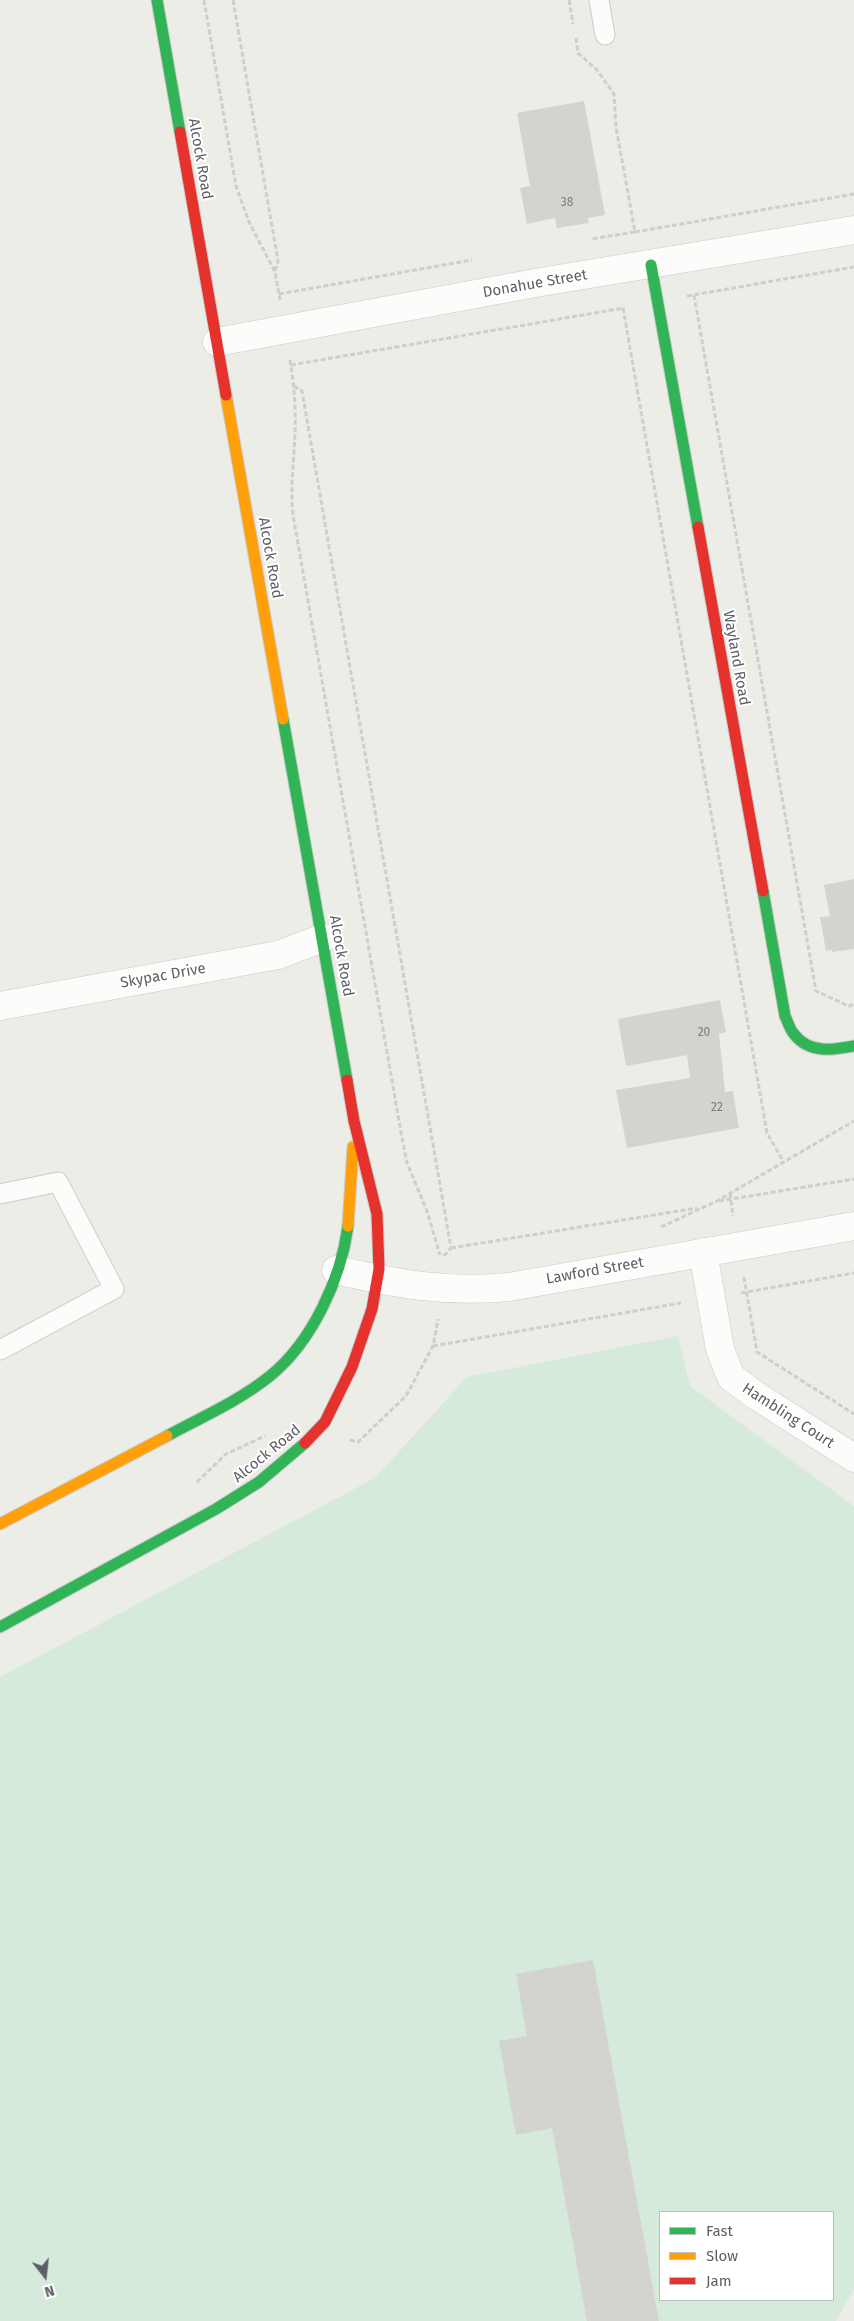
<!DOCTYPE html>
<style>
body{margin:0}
#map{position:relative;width:854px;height:2321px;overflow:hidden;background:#ecede7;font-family:"Fira Sans",sans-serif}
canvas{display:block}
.legend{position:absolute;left:659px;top:2211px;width:175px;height:90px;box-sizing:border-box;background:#fff;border:1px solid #bebfc2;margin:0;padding:6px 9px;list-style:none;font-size:15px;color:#5d5e66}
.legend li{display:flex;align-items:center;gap:10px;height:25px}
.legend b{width:25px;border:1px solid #bebfc2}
.north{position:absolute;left:20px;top:2251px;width:50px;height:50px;-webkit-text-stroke:4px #fff;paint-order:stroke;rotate:164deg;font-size:14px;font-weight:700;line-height:20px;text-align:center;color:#5d5e66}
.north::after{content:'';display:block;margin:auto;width:18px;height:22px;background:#5d5e66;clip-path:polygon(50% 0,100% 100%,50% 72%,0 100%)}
</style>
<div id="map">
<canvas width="854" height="2321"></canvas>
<ul class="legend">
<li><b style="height:6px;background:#30b455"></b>Fast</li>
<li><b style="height:6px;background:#ff9f0a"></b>Slow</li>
<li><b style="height:6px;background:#e5322d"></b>Jam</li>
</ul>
<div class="north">N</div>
</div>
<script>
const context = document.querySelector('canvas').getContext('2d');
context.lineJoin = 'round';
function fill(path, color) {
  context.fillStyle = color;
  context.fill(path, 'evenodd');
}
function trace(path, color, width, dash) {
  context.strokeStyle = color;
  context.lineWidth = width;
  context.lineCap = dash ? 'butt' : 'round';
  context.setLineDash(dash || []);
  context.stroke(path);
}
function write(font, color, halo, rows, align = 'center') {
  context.font = font + ' "Fira Sans",sans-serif';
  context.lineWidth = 4;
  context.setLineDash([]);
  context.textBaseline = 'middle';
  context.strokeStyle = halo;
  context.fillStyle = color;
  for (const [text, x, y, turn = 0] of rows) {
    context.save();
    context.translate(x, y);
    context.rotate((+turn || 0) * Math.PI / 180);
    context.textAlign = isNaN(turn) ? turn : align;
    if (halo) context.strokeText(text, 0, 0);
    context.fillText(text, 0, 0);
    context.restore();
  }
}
fill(new Path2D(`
 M678,1336l12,50 164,120v783l-18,32h-836v-644l375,-199 92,-101zM660,2212h173v88h-173z`), '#d5eada');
fill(new Path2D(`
 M584,101l21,114 -17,3 1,5 -32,5 -2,-10 -28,6 -7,-36 10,-2 -13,-73z
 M854,879v70l-22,3v-2l-6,1 -6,-34 10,-1 -6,-31z
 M720,1000l6,32 -7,2 6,58 8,-1 6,37 -112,20 -11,-58 74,-12 -3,-23 -61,11 -8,-47z
 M593,1960l66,361h-72l-35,-193 -36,7 -17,-94 28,-5 -11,-62z`), '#d3d4d0');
const lane = new Path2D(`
 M599,0l6,35
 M0,1194l58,-12 56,107 -114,61`);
const street = new Path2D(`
 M217,342l318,-59 319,-53
 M0,1006l278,-51 45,-17
 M703,1252l17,97 11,28 24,18 99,63
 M336,1270c62,14 110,23 173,17l345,-61`);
const fast = new Path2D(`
 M157,0l23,132
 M651,265l47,262
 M283,719l64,361
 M763,891l22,125c3,6 5,14 9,18 15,20 40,16 60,12
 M167,1436c35,-19 72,-35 103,-60 42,-34 71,-97 78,-150
 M0,1627l216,-118 43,-27 46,-39`);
const slow = new Path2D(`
 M226,395l57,324
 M348,1226l5,-79
 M0,1524l167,-88`);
const jam = new Path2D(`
 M180,132l46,263
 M698,527l65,364
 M305,1443l20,-21 27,-55 20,-58 7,-40 -2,-55 -23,-93 -7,-41`);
trace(lane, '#cacbca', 21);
trace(street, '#cacbca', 29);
trace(fast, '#cacbca', 13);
trace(slow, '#cacbca', 13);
trace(jam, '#cacbca', 13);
trace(new Path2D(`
 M204,0l32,186 13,36 26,50 5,28
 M233,0l45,261 -3,11
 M569,0l4,24
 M576,38l2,15 19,17 17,24 2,33 19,105 -44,7
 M635,232l219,-38
 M279,294l193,-34
 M694,295l122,696 33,15 5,-2
 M687,296l167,-29
 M623,308l144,825 16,28
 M290,360c4,24 6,49 5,74 -1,27 -5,54 -2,81l109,623 5,25 20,48 13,44
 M291,365l333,-57
 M294,386l8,5 149,857 -8,9
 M730,1193l3,23
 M719,1201l135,-22
 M661,1227l56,-26 137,-80
 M451,1248l246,-40
 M744,1277l13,75 97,62
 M741,1293l113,-20
 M433,1346l248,-43
 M350,1440l8,2 48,-46 27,-50 5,-27
 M197,1482l29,-28 39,-18`), '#cbcfcf', 3, [5, 2.5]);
trace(lane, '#fcfcfb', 19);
trace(street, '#fcfcfb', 28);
trace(fast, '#30b455', 11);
trace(slow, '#ff9f0a', 11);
trace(jam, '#e5322d', 11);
write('12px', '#7c7d82', null, [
 ["38",567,203],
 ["20",704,1033],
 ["22",717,1108]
]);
write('15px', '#5d5e66', '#fff', [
 ["Alcock Road",200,159,80],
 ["Donahue Street",535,284,-10],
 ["Alcock Road",270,558,80],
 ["Wayland Road",736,658,80],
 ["Alcock Road",341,956,80],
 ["Skypac Drive",163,976,-10],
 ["Lawford Street",595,1271,-10],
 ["Hambling Court",788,1416,33],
 ["Alcock Road",267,1454,-39]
]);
</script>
